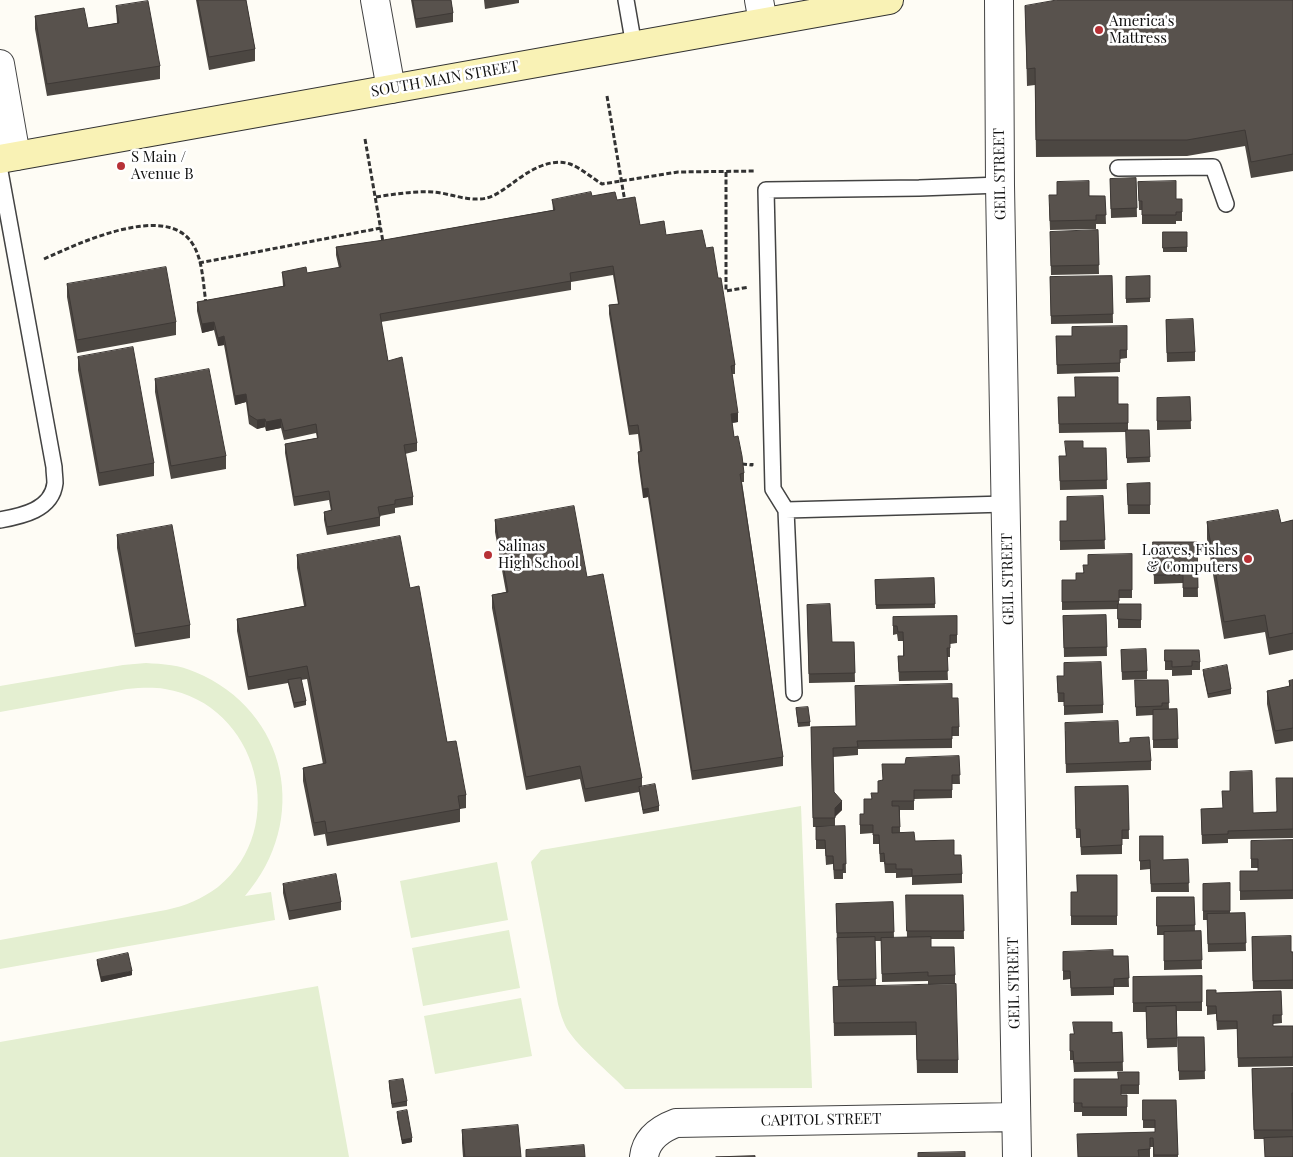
<!DOCTYPE html>
<style>
body{margin:0}
canvas{display:block;background:#fefcf5}
</style>
<canvas width="1293" height="1157"></canvas>
<script>
const context = document.querySelector('canvas').getContext('2d');
context.lineJoin = 'round';
function fill(path, color) {
  context.fillStyle = color;
  context.fill(path, 'evenodd');
}
function trace(path, color, width, dash) {
  context.strokeStyle = color;
  context.lineWidth = width;
  context.lineCap = dash ? 'butt' : 'round';
  context.setLineDash(dash || []);
  context.stroke(path);
}
function write(font, color, halo, rows, align = 'center') {
  context.font = font + ' "Playfair Display",serif';
  context.lineWidth = 5;
  context.setLineDash([]);
  context.textBaseline = 'middle';
  context.strokeStyle = halo;
  context.fillStyle = color;
  for (const [text, x, y, turn = 0] of rows) {
    context.save();
    context.translate(x, y);
    context.rotate((+turn || 0) * Math.PI / 180);
    context.textAlign = isNaN(turn) ? turn : align;
    if (halo) context.strokeText(text, 0, 0);
    context.fillText(text, 0, 0);
    context.restore();
  }
}
fill(new Path2D(`
 M146,663c17,1 34,2 49,9 94,39 115,149 50,224l26,-4 4,28 -275,49v-29l166,-30c19,-4 36,-11 52,-23 73,-59 40,-183 -53,-198 -13,-2 -25,-1 -38,0l-127,23v-26l123,-21z
 M801,806l11,282 -187,1c-16,-17 -46,-41 -58,-60 -4,-7 -7,-17 -9,-25l-27,-142 10,-12z
 M497,862l11,58 -97,18 -11,-57z
 M509,930l11,58 -97,18 -11,-58z
 M318,986l31,171h-349v-115z
 M521,998l11,58 -97,18 -11,-58z`), '#e4efd1');
const lane = new Path2D(`
 M626,0l8,46
 M1118,168l95,-1 13,37
 M0,171l54,296c0,5 1,11 1,16 -3,27 -33,33 -55,37
 M786,510l220,-6
 M794,693l-8,-183 -13,-21 -7,-299 153,-2 81,-3`);
const street = new Path2D(`
 M375,0l16,89
 M759,0l4,22
 M999,0l1,185 17,972
 M0,64l16,92
 M644,1157c2,-18 16,-28 32,-34l340,-6`);
const secondary = new Path2D(`
 M0,159l889,-159`);
trace(lane, '#434343', 18);
trace(street, '#434343', 30);
trace(secondary, '#323232', 30);
trace(new Path2D(`
 M607,96l18,106
 M365,139l18,103
 M726,172v119l23,-4
 M376,197c19,-3 38,-6 57,-5 15,1 31,8 46,7 12,0 21,-7 31,-14 16,-12 38,-28 60,-21 11,4 22,14 32,20l76,-12 78,-1
 M44,259c33,-15 121,-57 148,-16 11,16 11,41 14,60
 M199,263l182,-35
 M742,464l10,1v-2`), '#323232', 3, [5, 2.5]);
trace(lane, '#fff', 15);
trace(street, '#fff', 28);
trace(secondary, '#f9f2b5', 28);
fill(new Path2D(`
 M196,0h50l9,49v12l-46,9z
 M411,0h40l2,13v9l-37,6z
 M484,0h35v3l-34,6z
 M1293,0v171l-42,7 -6,-32 -58,10 -151,1 -1,-72 -8,1 -2,-80z
 M116,6l44,60v13l-113,17 -12,-67v-13l53,12 29,-5z
 M1136,178l1,39 -26,1 -1,-39z
 M1138,182l38,17h6v22h-6v3h-34v-14h-3z
 M1057,195l48,1 1,28h-10v5l-46,1 -1,-26z
 M592,196l25,4 23,25 26,10 40,13 12,30 17,87v9h-3l6,48 -6,1 2,14 10,36v9h-2l41,275v9l-91,14 -44,-283 -5,1 -5,-37v-9l2,-1 -2,-17 -9,1 -20,-121v-9l9,-1 -5,-29 -42,7v8l-190,32 7,39 29,82v8l-12,3 8,43v8l-18,3v5l-15,3v10l-53,9 -3,-15v-8l7,-1 -2,-11 -35,6 -9,-53v-9l32,-6 -1,-5 -32,7 -3,-12 -15,3 -1,-4 -8,2 -8,-5 -3,-22 -11,3 -11,-60 -6,1 -4,-16 -12,3 -5,-22v-9l86,-16 -1,-14 25,1 32,-5 -3,-13v-8l48,-7 169,-30 -1,-10z
 M1098,230l1,44 -48,1 -1,-43z
 M1163,232h24v20h-24z
 M1112,276l1,47 -62,1 -1,-47z
 M1150,276v26l-24,1v-26z
 M67,284l109,38v13l-99,18 -10,-56z
 M1166,320l29,32v9l-28,1z
 M1127,326v32l-7,1v13l-63,2 -1,-38h16z
 M78,357l76,106v13l-55,10 -21,-116z
 M155,379l71,77v13l-55,10 -16,-87z
 M1058,397l60,7h10v26h21l1,32 -23,1 -1,-31 -67,1z
 M1190,397l1,32 -34,1v-32z
 M1083,448h23l1,41 -47,1 -1,-34h6z
 M1150,483v31h-22l-1,-30z
 M1103,496l2,53 -45,1v-29h7z
 M495,520l92,57 55,201v9l17,19v5l-16,3 -4,-22 -54,10 -5,-23 -54,11 -34,-182v-13l14,-3 -11,-60z
 M1293,520v130l-24,5 -4,-23 -41,7 -17,-100v-17l74,1z
 M117,535l73,90v13l-55,9 -18,-99z
 M1153,542h44l1,55h-15v-14l-29,1z
 M1132,554v44h-13v6h22v24h-23v-19l-56,1v-30h14l7,-7 5,-8z
 M297,555l113,33 37,154 19,53v13l-6,1v13l-133,24 -2,-12 -11,2 -11,-55v-13l20,-4 -16,-85 -6,1 5,21v4l-12,3 -6,-25 -40,7 -11,-59v-12l67,-13 -7,-38z
 M934,578l1,30 -59,1 -1,-29z
 M807,605l25,37h22l1,40 -46,1z
 M1106,615l1,41 -43,1 -1,-41z
 M957,616v27l-7,1v13h-3l1,23 -49,1 -1,-25h5v-15h-5l-1,-7 -4,1v-18z
 M1121,650l26,21v8l-25,1z
 M1165,650l35,12v8h-8v5l-20,1v-6h-7z
 M1203,670l28,19v5l-23,4 -5,-24z
 M1057,676l46,29v8l-39,2v-13h-6z
 M1135,680h33l1,29h8l1,39h-25v-33l-17,1z
 M1293,680v61l-18,3 -8,-40v-13l22,-4v-6z
 M952,698l7,29v9h-7v12l-94,1v6l-25,2 1,35 8,18 -7,6v11h-22l-2,-100 45,-1z
 M796,708l14,14v4l-12,1z
 M1065,731l54,12 32,18v9l-85,3z
 M959,756l1,28h-8v14l-38,1v11h-14v22l15,9 39,14 8,19v9l-50,2v-8l-16,1v-5h-11l-1,-11h-4l-1,-18h-6v-11l-13,1v-20h4v-15h7l7,-6 4,-13 23,-16z
 M1293,778v60l-65,1v4l-26,1 -1,-35 22,-1 -1,-17 31,22 23,-1z
 M1128,786l1,53h-7v15l-41,1 -1,-17h-4l-1,-51z
 M845,826l1,47h-3v6h-9l-1,-15 -7,1 -1,-16h-9v-22z
 M1140,836l23,24 25,-1 1,33h-38l-1,-23 -10,1z
 M1293,840v59l-53,1v-29h18v-3h-7v-27z
 M1117,875v50h-46v-33h6z
 M1230,883v30h15l1,38 -38,1 -1,-32h-4v-36z
 M283,884l58,18v8l-52,10 -6,-27z
 M906,895h57l1,44h-33v8l24,28v9l-27,1v-4l-46,1 -1,-41h-6l1,45 82,74v13h-41l-1,-38 -82,1 -1,-49h5l-2,-83 57,-2 1,36 13,-1z
 M1157,897h37l1,34h6l1,38 -38,1v-35h-7z
 M1252,937l41,15v37h-40z
 M1063,952l50,4h15l1,31h-15v8l-43,1 -1,-17 -7,1z
 M97,960l35,15 -31,7 -4,-18z
 M1202,976v35h-25v36l-30,1 -1,-36h-13v-35z
 M1207,990l9,3 65,-2 1,32 -9,1v2h20v40l-55,1 -1,-38 -20,1 -1,-16 -9,1z
 M1122,1032l1,39 -49,1 -1,-12h-3v-26z
 M1178,1037h26l1,42 -26,1z
 M1293,1068v89l-29,-18h-10l-2,-70z
 M1139,1072v22h-18v1h6v21h-45v-4h-8v-33h44z
 M389,1081l18,20v5l-15,2 -3,-22z
 M1143,1100h33l2,57h-25v-10h-3v10h-72l77,-25v-4h-12z
 M397,1112l15,30 -10,2 -5,-27z
 M462,1130l59,27h-58l-1,-14z`), '#4c4742');
fill(new Path2D(`
 M214,322v8l-12,3v-9z
 M224,336v9l-6,1v-8z
 M246,394v8l-11,3v-9z
 M738,413v9l-7,1v-9z
 M265,419v8l-8,2v-9z
 M281,419v9l-15,3v-9z
 M648,488v9l-5,1v-9z
 M842,801v9l-7,7v-9z
 M132,971v4l-31,7v-5z
 M412,1138v4l-10,2v-4z`), '#3e3936');
const building = new Path2D(`
 M198,0h48l9,49 -46,8z
 M413,0h38l2,13 -37,6z
 M1057,0h236v154l-42,8 -6,-32 -58,10h-151l-1,-72 -8,1 -2,-63z
 M148,1l12,65 -113,18 -12,-68 49,-8 4,20 31,-5 -3,-17z
 M1136,178l1,30 -26,1 -1,-30z
 M1089,181v15h16l1,19h-10v5l-46,1 -1,-26h8v-13z
 M1176,181v18h6v13h-6v3h-34v-14h-3l-1,-19z
 M591,192l1,4 23,-4 2,8 18,-3 5,28 24,-4 2,14 36,-5 4,18 7,-1 5,31h3l14,87 -4,1 7,47 -7,1 3,23 4,-1 4,20 2,17 -4,1 43,283 -91,14 -44,-283 -5,1 -5,-37 4,-1 -4,-26 -9,1 -20,-121 10,-1 -6,-38 -43,7 1,8 -191,33 8,47 14,-4 15,86 -13,2 9,52 -18,3v4l-17,3 2,10 -53,10 -3,-15 8,-2 -3,-19 -35,6 -9,-53 33,-6 -2,-14 -32,7 -3,-12 -15,3 -1,-3 -8,1 -8,-5 -3,-21 -11,2 -11,-60 -6,2 -4,-16 -12,2 -5,-22 88,-16 -3,-14 24,-5 1,6 34,-6 -5,-20 48,-7 171,-30 -3,-10z
 M1098,230l1,35 -48,1 -1,-34z
 M1163,232h24v15l-24,1z
 M166,267l10,55 -99,18 -10,-56z
 M1112,276l1,38 -62,2 -1,-39z
 M1150,276v22l-24,1v-22z
 M1193,319l2,33 -28,1 -1,-33z
 M1127,326v24h-7v13l-63,2 -1,-29h16v-9z
 M133,347l21,116 -55,10 -21,-116z
 M209,369l17,87 -55,10 -16,-87z
 M1075,377h43v27h10v19l-69,1 -1,-27h17z
 M1190,397l1,24h-34v-23z
 M1126,430h23l1,27 -23,1z
 M1065,441h18v7h23l1,32 -47,1 -1,-25h7z
 M1150,483v22h-22l-1,-21z
 M1103,496l2,44 -45,1v-20h7v-24z
 M574,506l13,71 16,-3 39,204 -57,11 -5,-23 -54,11 -34,-182 16,-3 -13,-72z
 M1278,510l3,13 12,-3v113l-24,5 -4,-23 -41,7 -17,-100z
 M172,525l18,100 -55,9 -18,-99z
 M400,536l10,52 9,-2 28,156 9,-1 10,54 -8,1 2,13 -133,24 -2,-12 -11,2 -11,-55 23,-5 -19,-97 -59,11 -11,-58 69,-13 -9,-51z
 M1153,542h44l1,46h-15v-13h-29z
 M1132,554v36h-13v11l-57,1v-22h14v-7h8l-1,-8h5v-10z
 M934,578l1,26 -59,1 -1,-25z
 M830,604l2,38h22l1,31 -46,1 -2,-69z
 M1118,604h23v16l-23,-1z
 M1106,615l1,32 -43,1 -1,-32z
 M957,616v19h-7v13h-3l1,23 -49,1 -1,-16h6l-1,-24h-5l-1,-6h-4v-9z
 M1146,649l1,22 -25,1 -1,-22z
 M1165,650h34l1,12 -8,-1v5l-20,1v-6h-7z
 M1101,662l2,43 -39,1v-13h-6l-1,-17h7v-13z
 M1227,665l4,24 -23,5 -5,-24z
 M301,678l5,23 -12,2 -6,-23z
 M1135,680h33l1,23h-7v3l-26,1z
 M1293,680v48l-18,3 -8,-40 23,-5 -1,-5z
 M952,684v14h6l1,29h-7v12l-95,2 1,6 -25,1 1,44 8,9 -7,7v10h-22l-2,-91 45,-1 -1,-40z
 M808,707l2,15 -12,1 -2,-15z
 M1177,709l1,30 -25,1v-30z
 M1118,721l1,22 11,-1v-4l19,-1 2,24 -85,3 -1,-41z
 M959,756l1,19h-8v15h-38v11h-22v5h7l1,21h-8v6l22,-1 1,9 39,-1v15h7l1,19 -50,2v-7h-16v-5h-11l-1,-11 -4,1 -1,-19h-6v-10h-13v-11h4v-15h8l-1,-6h7v-12l5,-1 -1,-16h23l1,-6z
 M1252,771l1,42 24,-1 -1,-34h17v51l-65,2v3l-26,1 -1,-26 22,-1 -1,-17h8v-19z
 M655,784l4,22 -16,4 -4,-23z
 M1128,786l1,44h-7v15l-41,2 -1,-18h-4l-1,-42z
 M845,826l1,38h-3v6h-9l-1,-14h-7l-1,-16h-9v-13z
 M1140,836h23v24l25,-1 1,24 -38,1 -1,-24 -10,1z
 M1293,840v50l-53,1v-20h18v-12h-7v-18z
 M336,874l5,28 -52,9 -6,-27z
 M1077,875h40v41h-46v-24h6z
 M1230,883v28h-27v-27z
 M906,895h57l1,36h-57z
 M1157,897h37l1,28 -38,1z
 M893,902l1,30 -57,1 -1,-29z
 M1245,913l1,30 -38,1 -1,-30z
 M1201,931l1,29 -38,1v-29z
 M1291,936v16h2v28l-40,1 -1,-44z
 M875,937l1,42 -38,1 -1,-42z
 M931,937v10h23l1,28 -27,1v-4l-46,2 -1,-36z
 M1113,950v6h15l1,22 -15,1v8l-43,1 -1,-17h-7v-19z
 M128,953l4,18 -31,6 -4,-17z
 M1202,976v26l-69,1v-26z
 M956,984l2,76h-41l-1,-38 -82,1 -1,-36z
 M1207,990h9v3l65,-2 1,24h-9v11h20v31l-55,1 -1,-37h-20l-1,-15h-9z
 M1176,1006l1,32 -30,1 -1,-32z
 M1073,1022h39v11l10,-1 1,30 -49,1 -1,-12h-3v-17h4z
 M1178,1037h26l1,34h-26z
 M1293,1068v25h-1l1,37h-39l-2,-61z
 M1118,1072h21v13h-18v10h6v12h-45v-4h-8v-24h44z
 M403,1079l4,22 -15,3 -3,-23z
 M1143,1100h33l2,55h-24l-1,-17h-3v11l-12,1 1,7h-61l-1,-23 78,-2v-12h-12z
 M407,1110l5,28 -10,2 -5,-28z
 M518,1125l3,32h-56l-3,-27z
 M1293,1137v20h-28l-1,-19z
 M584,1145l1,12h-59v-7z
 M965,1152v5h-47v-4z
 M755,1156v1h-39z`);
fill(building, '#58524d');
trace(building, '#3e3936', 1);
for (const [x, y, r, color] of [
 [1099,30,5,"#b73136"],
 [121,166,5,"#b73136"],
 [488,555,5,"#b73136"],
 [1248,559,5,"#b73136"]
]) {
  const dot = new Path2D();
  dot.arc(x, y, r, 0, 2 * Math.PI);
  context.fillStyle = color;
  context.fill(dot);
  trace(dot, '#fff', 2);
}
write('15px', '#101010', '#fff', [
 ["America's",1109,21],
 ["Mattress",1109,38],
 ["S Main /",131,157],
 ["Avenue B",131,174],
 ["Salinas",498,546],
 ["High School",498,563],
 ["Loaves, Fishes",1238,550,"right"],
 ["& Computers",1238,567,"right"]
], 'left');
write('15px', '#101010', '#fff', [
 ["SOUTH MAIN STREET",445,79,-10],
 ["GEIL STREET",1000,174,-91],
 ["GEIL STREET",1008,579,-91],
 ["GEIL STREET",1014,983,-91],
 ["CAPITOL STREET",821,1120,-1]
]);
</script>
